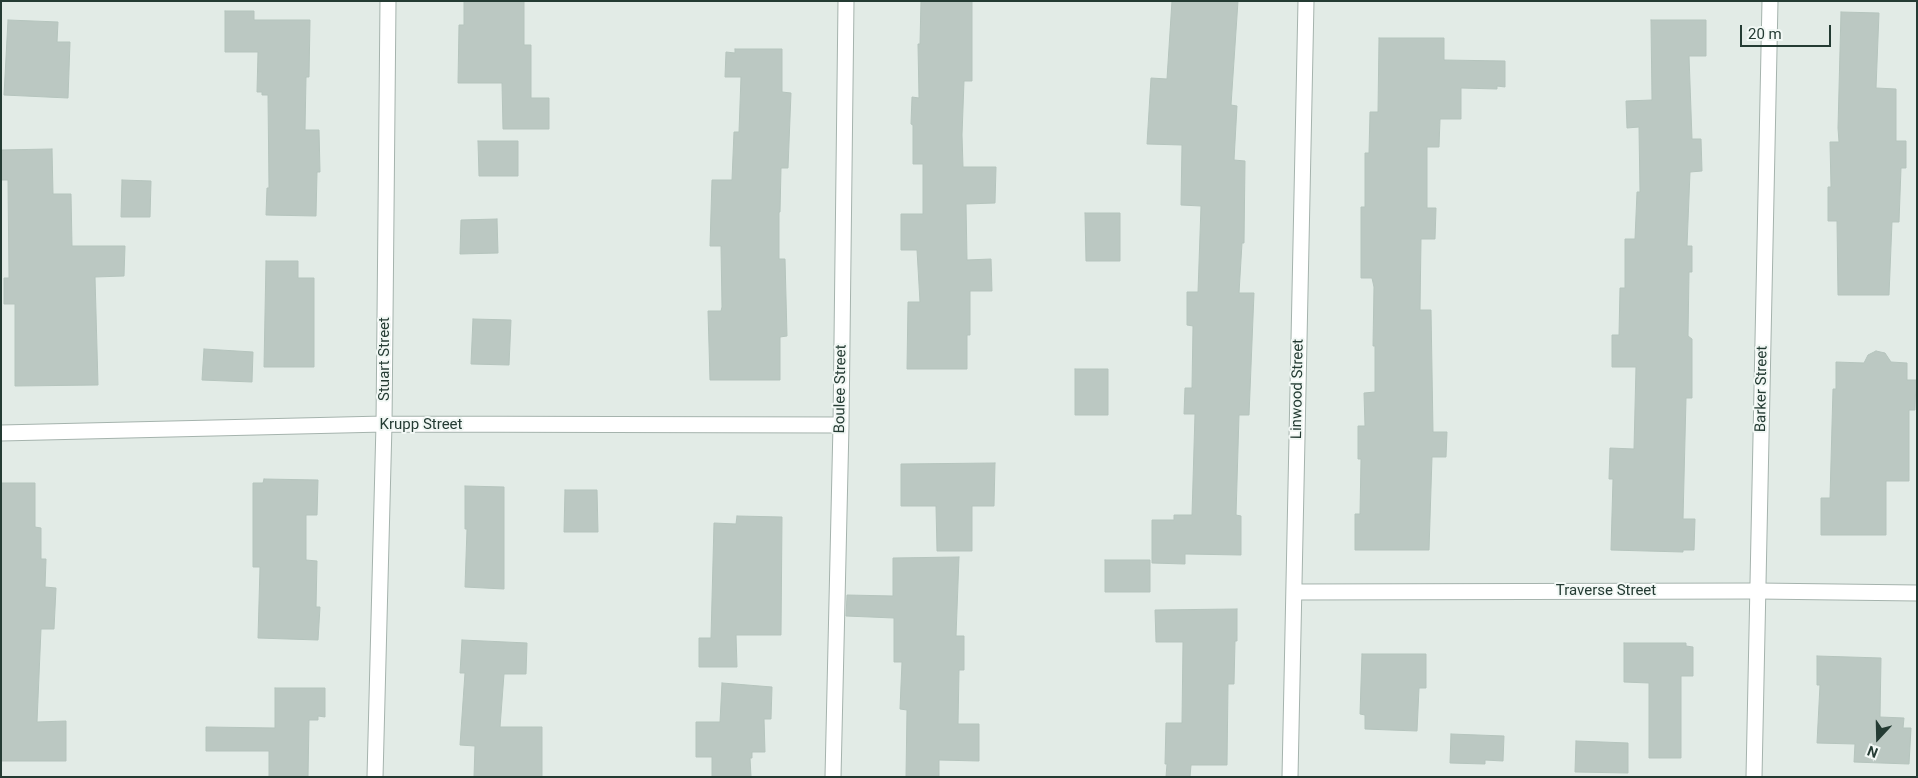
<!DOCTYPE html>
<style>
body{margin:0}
#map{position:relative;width:1918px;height:778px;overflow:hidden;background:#e2ebe6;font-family:Roboto,sans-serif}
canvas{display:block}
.frame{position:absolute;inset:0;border:2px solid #243b33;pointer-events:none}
.north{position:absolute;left:1853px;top:713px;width:50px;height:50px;-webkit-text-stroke:4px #f2f8f5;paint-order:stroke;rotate:201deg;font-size:14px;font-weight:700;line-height:20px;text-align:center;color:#243b33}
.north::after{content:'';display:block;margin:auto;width:18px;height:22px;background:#243b33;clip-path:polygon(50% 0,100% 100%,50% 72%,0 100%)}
.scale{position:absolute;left:1740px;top:25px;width:91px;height:22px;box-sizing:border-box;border:2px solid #243b33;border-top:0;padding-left:6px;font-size:15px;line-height:18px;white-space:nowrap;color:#243b33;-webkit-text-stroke:4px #f2f8f5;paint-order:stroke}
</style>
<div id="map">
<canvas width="1918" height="778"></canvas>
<div class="frame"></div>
<div class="north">N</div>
<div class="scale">20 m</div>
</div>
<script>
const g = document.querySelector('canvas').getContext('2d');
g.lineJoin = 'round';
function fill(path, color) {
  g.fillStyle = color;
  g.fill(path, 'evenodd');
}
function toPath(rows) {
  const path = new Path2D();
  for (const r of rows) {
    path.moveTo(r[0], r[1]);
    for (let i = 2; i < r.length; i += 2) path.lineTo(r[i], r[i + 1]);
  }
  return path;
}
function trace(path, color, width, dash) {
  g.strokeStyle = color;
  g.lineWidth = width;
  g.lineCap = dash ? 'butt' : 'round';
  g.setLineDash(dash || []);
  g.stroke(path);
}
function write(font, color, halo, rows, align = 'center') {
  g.font = font + ' Roboto,sans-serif';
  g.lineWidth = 4;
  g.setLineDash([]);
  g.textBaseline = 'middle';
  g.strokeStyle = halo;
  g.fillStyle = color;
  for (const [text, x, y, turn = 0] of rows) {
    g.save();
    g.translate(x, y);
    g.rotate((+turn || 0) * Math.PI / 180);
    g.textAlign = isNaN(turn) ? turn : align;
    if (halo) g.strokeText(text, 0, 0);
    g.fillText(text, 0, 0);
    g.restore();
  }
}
const building = toPath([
 [464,1,524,1,524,45,531,45,531,98,549,98,549,129,503,129,502,83,458,83,459,25,464,25,464,1],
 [921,1,972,1,972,81,964,81,962,135,963,167,996,167,995,203,966,204,967,260,991,259,992,291,970,291,970,335,967,335,967,369,907,369,908,302,920,302,917,250,901,250,901,214,923,214,923,164,913,164,913,125,911,124,912,97,919,98,918,44,920,44,921,1],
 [1172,1,1238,1,1231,105,1237,106,1234,160,1245,161,1244,243,1242,243,1239,293,1254,293,1249,415,1239,415,1236,515,1241,516,1241,555,1185,554,1185,564,1152,563,1152,520,1174,520,1174,515,1192,515,1195,414,1184,414,1185,388,1192,388,1193,326,1187,325,1187,292,1198,292,1201,206,1181,205,1182,145,1147,144,1151,78,1167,79,1172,1],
 [225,11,254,11,254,20,310,20,309,77,306,77,305,130,319,130,320,172,317,172,316,216,266,215,267,188,269,188,268,95,262,95,262,92,257,92,258,52,225,52,225,11],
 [1841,12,1879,13,1876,88,1896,89,1896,141,1906,141,1906,168,1901,168,1899,222,1892,222,1889,295,1838,295,1837,221,1828,221,1828,187,1831,187,1830,142,1839,142,1838,128,1841,12],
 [8,20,58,22,57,42,70,42,68,98,4,95,8,20],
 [1651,20,1706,20,1706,56,1689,56,1692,139,1701,139,1702,171,1690,172,1687,246,1692,246,1692,272,1689,272,1688,336,1692,339,1692,398,1686,398,1683,519,1695,519,1694,550,1683,550,1683,552,1611,550,1613,479,1609,479,1610,448,1634,449,1636,367,1612,367,1612,335,1619,335,1620,288,1625,288,1625,239,1635,239,1637,192,1640,192,1639,127,1627,128,1626,101,1652,100,1651,20],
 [1379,38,1444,38,1444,60,1505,61,1505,87,1497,86,1497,89,1461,88,1461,119,1440,119,1439,147,1427,147,1427,208,1436,208,1435,239,1421,239,1420,310,1431,310,1433,432,1447,432,1446,457,1432,457,1429,550,1355,550,1355,514,1360,514,1361,459,1358,459,1358,426,1365,426,1364,393,1375,392,1375,346,1373,346,1374,287,1372,278,1361,278,1361,207,1365,207,1365,153,1369,153,1370,112,1378,112,1379,38],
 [735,49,782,49,782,92,791,93,788,168,781,168,780,212,779,212,779,259,785,259,787,336,780,337,780,380,710,380,708,311,721,311,722,307,721,246,710,246,712,180,732,180,734,132,739,132,741,77,725,77,726,52,735,53,735,49],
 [478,141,518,141,518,176,479,176,478,141],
 [52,149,53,194,71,194,72,246,125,246,124,276,95,277,98,385,15,386,15,304,4,304,4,278,9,278,8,180,1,180,1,150,52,149],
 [122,180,151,181,150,217,121,217,122,180],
 [1085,213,1120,213,1120,261,1086,261,1085,213],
 [497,219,498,253,460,254,461,220,497,219],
 [266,261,298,261,298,278,314,278,314,367,264,367,266,261],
 [473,319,511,320,509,365,471,364,473,319],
 [204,349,253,352,252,382,202,380,204,349],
 [1876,351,1885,353,1891,362,1907,363,1907,380,1916,380,1915,410,1909,410,1909,481,1886,481,1886,535,1821,535,1821,498,1830,498,1833,389,1836,389,1836,362,1864,363,1868,355,1876,351],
 [1075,369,1108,369,1108,415,1075,415,1075,369],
 [995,463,994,506,972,506,972,551,937,551,936,506,901,506,901,464,995,463],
 [264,479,318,480,317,515,306,515,306,560,317,561,316,607,320,607,318,640,258,638,260,567,253,567,253,483,263,483,264,479],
 [1,483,35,483,35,527,41,528,41,559,46,559,45,587,56,588,54,629,41,629,37,722,66,721,66,761,1,761,1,483],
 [465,486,504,487,504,589,465,587,467,529,465,529,465,486],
 [565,490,597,490,598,532,564,532,565,490],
 [737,516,782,517,781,635,736,635,737,667,699,667,699,638,711,638,714,523,736,524,737,516],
 [959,557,956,636,964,636,964,670,959,670,958,724,979,724,979,761,939,760,939,777,906,777,907,710,900,709,902,662,894,662,894,618,846,616,847,595,893,596,893,558,959,557],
 [1105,560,1150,560,1150,592,1105,592,1105,560],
 [1237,609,1237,641,1235,641,1234,684,1228,684,1227,765,1191,765,1190,777,1166,777,1167,764,1165,764,1166,723,1182,723,1183,642,1156,642,1155,610,1237,609],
 [462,640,527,643,526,674,504,674,500,727,542,727,542,777,474,777,475,746,460,745,465,673,460,673,462,640],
 [1624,643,1686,643,1686,646,1693,647,1693,676,1681,676,1681,758,1649,758,1649,683,1624,682,1624,643],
 [1362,654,1426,654,1426,688,1419,688,1417,731,1365,729,1365,715,1360,714,1362,654],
 [1817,656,1881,658,1880,717,1904,718,1903,728,1911,728,1909,764,1854,762,1855,744,1817,743,1820,685,1817,685,1817,656],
 [722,683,772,687,771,719,764,719,765,752,752,752,752,758,750,758,751,777,712,777,712,757,696,757,696,722,720,722,722,683],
 [275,688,325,688,325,717,318,716,318,720,309,720,308,777,269,777,269,751,206,751,206,727,275,728,275,688],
 [1451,734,1504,736,1503,761,1485,760,1485,764,1450,763,1451,734],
 [1576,741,1628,743,1628,773,1575,772,1576,741]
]);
const minor = toPath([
 [1,433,384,424,841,425],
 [1294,592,1758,591,1917,593],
 [375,777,384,424,388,1],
 [833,777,841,425,846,1],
 [1290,777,1306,1]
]);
const tertiary = toPath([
 [1754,777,1770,1]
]);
const streetNames = [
 ["Stuart Street",385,359,-90],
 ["Boulee Street",841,389,-89],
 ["Linwood Street",1298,389,-89],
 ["Barker Street",1762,389,-89],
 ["Krupp Street",421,425],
 ["Traverse Street",1606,591]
];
fill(building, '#bbc8c2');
trace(building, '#b5c4bd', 1);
trace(minor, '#a5b3ad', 17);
trace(tertiary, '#a5b3ad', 17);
trace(minor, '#fff', 15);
trace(tertiary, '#fff', 15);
write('15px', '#243b33', '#f2f8f5', streetNames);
</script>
